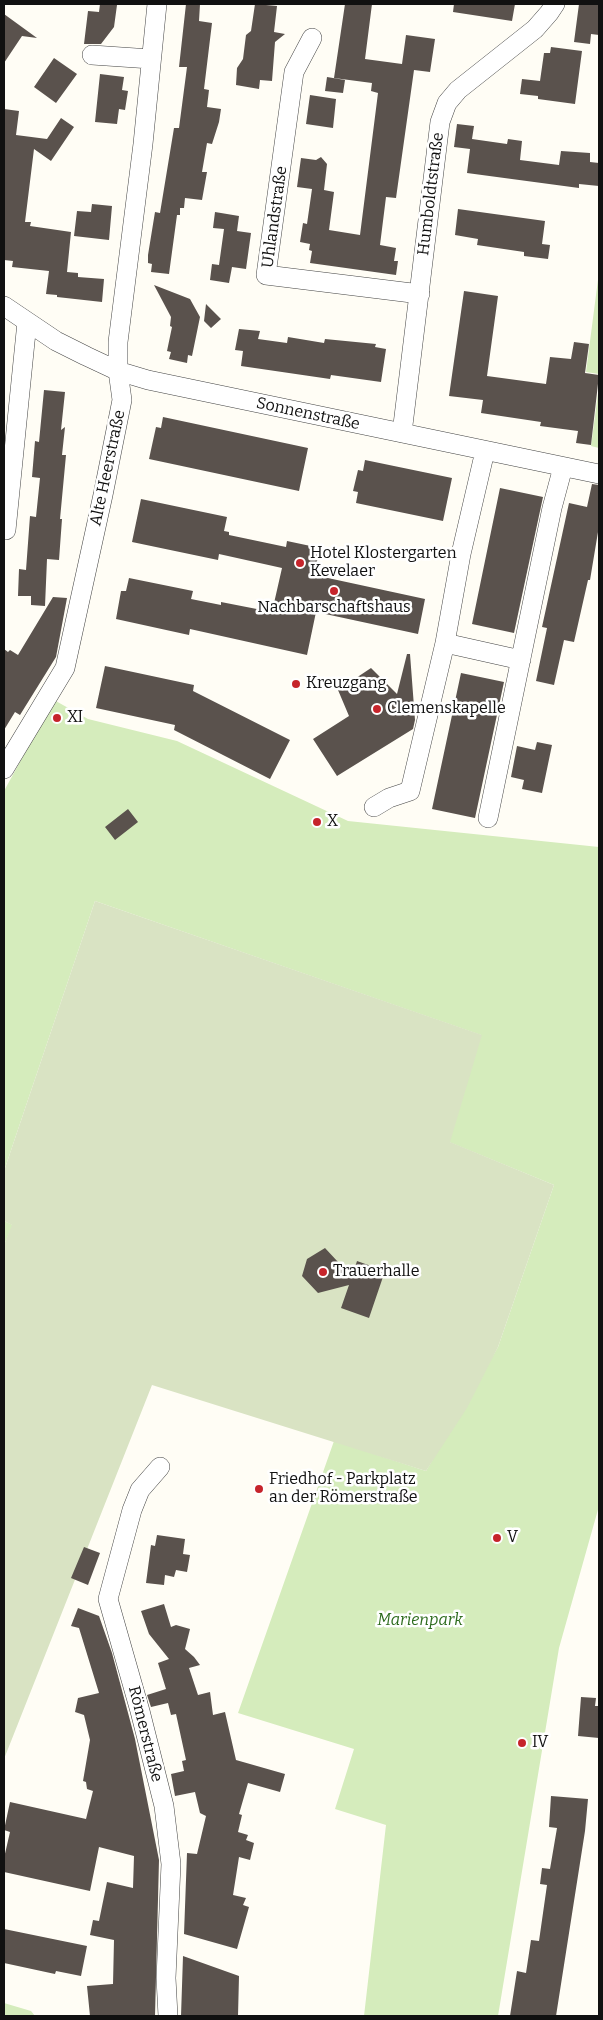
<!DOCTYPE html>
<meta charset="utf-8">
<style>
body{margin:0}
#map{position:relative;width:603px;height:2020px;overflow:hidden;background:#fffdf5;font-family:Bitter,serif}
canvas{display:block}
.frame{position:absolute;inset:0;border:5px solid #111;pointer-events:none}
</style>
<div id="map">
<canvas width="603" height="2020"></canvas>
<div class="frame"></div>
</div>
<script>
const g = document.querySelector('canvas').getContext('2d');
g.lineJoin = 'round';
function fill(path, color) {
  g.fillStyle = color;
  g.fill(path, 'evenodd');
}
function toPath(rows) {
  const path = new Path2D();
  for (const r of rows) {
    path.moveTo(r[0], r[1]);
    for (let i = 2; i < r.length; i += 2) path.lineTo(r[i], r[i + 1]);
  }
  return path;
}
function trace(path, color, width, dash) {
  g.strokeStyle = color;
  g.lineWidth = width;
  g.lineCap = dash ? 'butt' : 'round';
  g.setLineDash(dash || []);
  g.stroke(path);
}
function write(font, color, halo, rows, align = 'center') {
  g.font = font + ' Bitter,serif';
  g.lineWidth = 5;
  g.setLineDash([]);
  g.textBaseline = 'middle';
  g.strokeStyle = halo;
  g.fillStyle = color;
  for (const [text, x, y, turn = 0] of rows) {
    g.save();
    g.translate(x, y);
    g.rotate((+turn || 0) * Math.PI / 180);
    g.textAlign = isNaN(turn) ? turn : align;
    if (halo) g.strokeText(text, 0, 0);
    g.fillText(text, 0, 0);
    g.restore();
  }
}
const green = toPath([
 [599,272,599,374,586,372],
 [599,386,599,448,591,446],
 [54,700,88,719,177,741,348,821,599,847,599,1506,559,1648,498,2016,364,2016,386,1825,335,1809,354,1749,238,1713,334,1441,426,1471,498,1347,554,1185,449,1142,481,1035,95,901,4,1171,4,791],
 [4,1221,13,1225,4,1245],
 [4,2003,31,2011,35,2016,4,2016]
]);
const cemetery = toPath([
 [95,901,482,1035,450,1142,554,1185,498,1347,467,1408,426,1471,152,1385,4,1759,4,1245,12,1225,4,1221,4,1171]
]);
const building = toPath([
 [100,4,117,5,114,27,101,44,84,44,88,11,99,12],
 [186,4,200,4,199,21,212,23,204,89,209,90,207,107,221,109,219,122,212,144,207,143,202,172,207,172,202,200,185,198,184,208,180,208,180,215,177,215,169,274,151,272,152,264,148,263,148,255,155,212,160,213,174,128,179,128,187,67,179,67],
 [255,4,277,6,274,32,285,34,275,42,272,81,260,80,259,89,236,85,237,68,243,59,246,35,251,31],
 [345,4,372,4,365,59,402,64,406,35,435,39,430,72,414,70,396,198,386,197,380,245,396,248,394,261,398,261,396,275,310,263,312,251,309,250,310,244,300,242,303,223,307,224,312,189,297,187,301,158,316,160,321,157,327,164,324,190,334,192,329,230,360,235,378,93,371,91,372,83,334,78],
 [454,4,515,4,512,21,453,12],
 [579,4,599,4,599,35,591,34,590,44,574,42],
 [4,14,37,38,22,36,4,63],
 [551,47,582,51,575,104,538,99,538,96,520,94,522,79,540,81,544,53,550,53],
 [54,58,77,74,56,103,34,87],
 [100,74,124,77,122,90,128,91,125,110,119,109,117,124,95,122],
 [327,77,345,80,343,93,325,91],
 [310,95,336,99,333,128,306,124],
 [4,109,19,111,16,135,47,139,61,118,74,127,51,161,34,149,25,222,31,222,30,226,71,232,67,272,78,273,78,277,104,279,102,302,57,297,57,295,46,294,49,271,12,267,13,261,4,260],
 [457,124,474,126,472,139,507,144,508,139,522,141,520,160,559,165,561,151,590,153,590,162,599,163,599,186,579,184,579,188,467,173,470,149,454,147],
 [92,204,112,206,109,240,74,236,77,211,91,212],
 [458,209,545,221,542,244,550,245,548,259,524,256,524,252,477,245,478,239,455,235],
 [215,212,239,216,237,231,251,233,246,269,232,267,229,283,210,280,212,264,219,265,224,229,213,228],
 [154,285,190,299,200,317,192,356,188,355,187,363,169,359,171,352,167,351,172,327,170,326,171,317],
 [464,291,498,296,487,376,546,384,550,357,571,359,574,342,589,344,585,373,599,375,591,445,576,443,578,431,540,426,541,422,481,413,483,400,449,396],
 [206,304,221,319,211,328,204,321],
 [239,329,260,331,258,339,287,343,288,337,324,343,325,339,376,344,375,347,386,349,381,382,331,375,330,379,241,366,243,351,235,350],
 [44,390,65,392,61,430,65,427,62,455,66,455,60,519,62,519,59,560,47,559,45,606,31,605,31,596,18,596,19,569,26,570,30,516,36,517,40,478,32,477,35,441,39,442],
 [163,417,308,448,299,491,149,459,156,427,161,428],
 [365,460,452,478,443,521,356,503,358,492,353,491,358,470,363,471],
 [592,484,599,485,599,526,590,580,588,580,574,642,564,640,554,685,536,681,547,628,542,627,569,503,587,507],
 [500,488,543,497,514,633,472,624],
 [141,499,227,517,224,531,229,532,229,535,286,547,287,541,320,548,314,575,425,599,418,634,316,612,307,655,190,629,189,635,116,619,121,591,126,591,129,578,193,591,191,599,221,605,221,602,272,612,282,568,219,554,218,560,132,542],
 [53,597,67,598,56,657,20,715,15,712,4,730,4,649,8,652,10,650,18,655],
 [407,654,410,654,415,720,413,729,337,776,313,739,349,716,338,690,371,668,397,694],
 [105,666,194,685,193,691,290,740,270,779,174,730,175,725,96,708],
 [461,673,504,682,475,818,432,809],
 [537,742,552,745,542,793,522,789,524,780,511,777,517,746,535,750],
 [128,809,138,822,115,840,105,827],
 [325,1248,352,1277,357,1261,385,1271,369,1318,341,1308,349,1285,318,1293,302,1276,307,1259],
 [157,1535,185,1539,183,1554,190,1555,187,1572,176,1570,174,1577,165,1575,164,1585,146,1583,151,1545,155,1546],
 [84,1547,100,1553,88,1585,71,1578],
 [164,1604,171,1627,176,1625,190,1629,185,1649,194,1657,200,1665,189,1668,198,1695,210,1692,213,1715,225,1712,236,1760,285,1774,280,1792,248,1783,239,1814,242,1815,238,1832,248,1835,246,1840,254,1843,250,1860,239,1857,233,1895,246,1898,243,1905,249,1907,237,1949,184,1934,187,1853,197,1854,206,1816,200,1813,195,1792,175,1796,171,1774,184,1771,182,1761,186,1760,176,1714,171,1715,168,1703,151,1707,147,1695,166,1689,158,1663,169,1659,149,1634,141,1611],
 [78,1608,99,1616,112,1653,135,1739,159,1860,155,2016,90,2016,87,1986,113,1984,114,1940,90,1935,93,1920,99,1921,107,1882,133,1888,134,1856,99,1847,90,1891,4,1872,4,1858,10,1832,4,1830,10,1802,86,1819,93,1791,87,1789,86,1782,83,1781,90,1740,84,1715,75,1712,78,1698,99,1693,79,1628,71,1626],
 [581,1697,596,1698,595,1706,599,1706,599,1738,578,1736],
 [551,1796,588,1799,585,1831,556,2016,510,2016,517,1971,526,1973,531,1940,539,1941,547,1885,540,1884,542,1868,550,1869,557,1828,549,1827],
 [4,1929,87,1946,81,1976,56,1971,55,1974,4,1963],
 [183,1956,239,1976,238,2016,181,2016]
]);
const street = toPath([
 [312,38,294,72,266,275,420,294],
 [92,55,151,59],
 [4,306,56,341,86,356,118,371,148,380,599,474],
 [402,433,440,122,447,103,458,90,535,29,549,13,555,4],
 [6,530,27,322],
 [445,643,521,660],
 [4,769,65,668,103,495,122,400,118,371,118,342,143,144,157,4],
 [374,807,389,798,410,791,445,643,461,554,485,451],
 [488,818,552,508,563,467],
 [160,1467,140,1490,132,1510,108,1599,140,1711,164,1806,171,1864,166,1978,168,2016]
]);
const markers = [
 [300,563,5,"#c6242b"],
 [334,591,5,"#c6242b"],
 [296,684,5,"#c6242b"],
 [377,709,5,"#c6242b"],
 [57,718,5,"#c6242b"],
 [317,822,5,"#c6242b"],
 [323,1272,5,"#c6242b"],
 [259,1489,5,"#c6242b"],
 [497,1538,5,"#c6242b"],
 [522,1743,5,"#c6242b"]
];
const streetNames = [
 ["Humboldtstraße",431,194,-83],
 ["Uhlandstraße",275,217,-82],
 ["Sonnenstraße",308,414,12],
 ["Alte Heerstraße",108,468,-78],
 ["Römerstraße",145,1734,76]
];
const poiNames = [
 ["Hotel Klostergarten",310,554],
 ["Kevelaer",310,572],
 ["Nachbarschaftshaus",334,608,"center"],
 ["Kreuzgang",306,684],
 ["Clemenskapelle",387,709],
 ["XI",67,718],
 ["X",327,822],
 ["Trauerhalle",333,1272],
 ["Friedhof - Parkplatz",269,1480],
 ["an der Römerstraße",269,1498],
 ["V",507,1538],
 ["IV",532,1743]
];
const parkNames = [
 ["Marienpark",420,1621]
];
fill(green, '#d5ecbc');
fill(cemetery, '#d9e3c3');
fill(building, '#5a524d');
trace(street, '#444', 20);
trace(street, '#fff', 19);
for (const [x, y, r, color] of markers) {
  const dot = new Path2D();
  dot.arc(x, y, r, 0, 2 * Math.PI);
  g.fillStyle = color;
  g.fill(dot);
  trace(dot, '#fff', 2);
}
write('16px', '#111', '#fff', streetNames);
write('16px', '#111', '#fff', poiNames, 'left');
write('italic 16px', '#2e6c1e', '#fff', parkNames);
</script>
